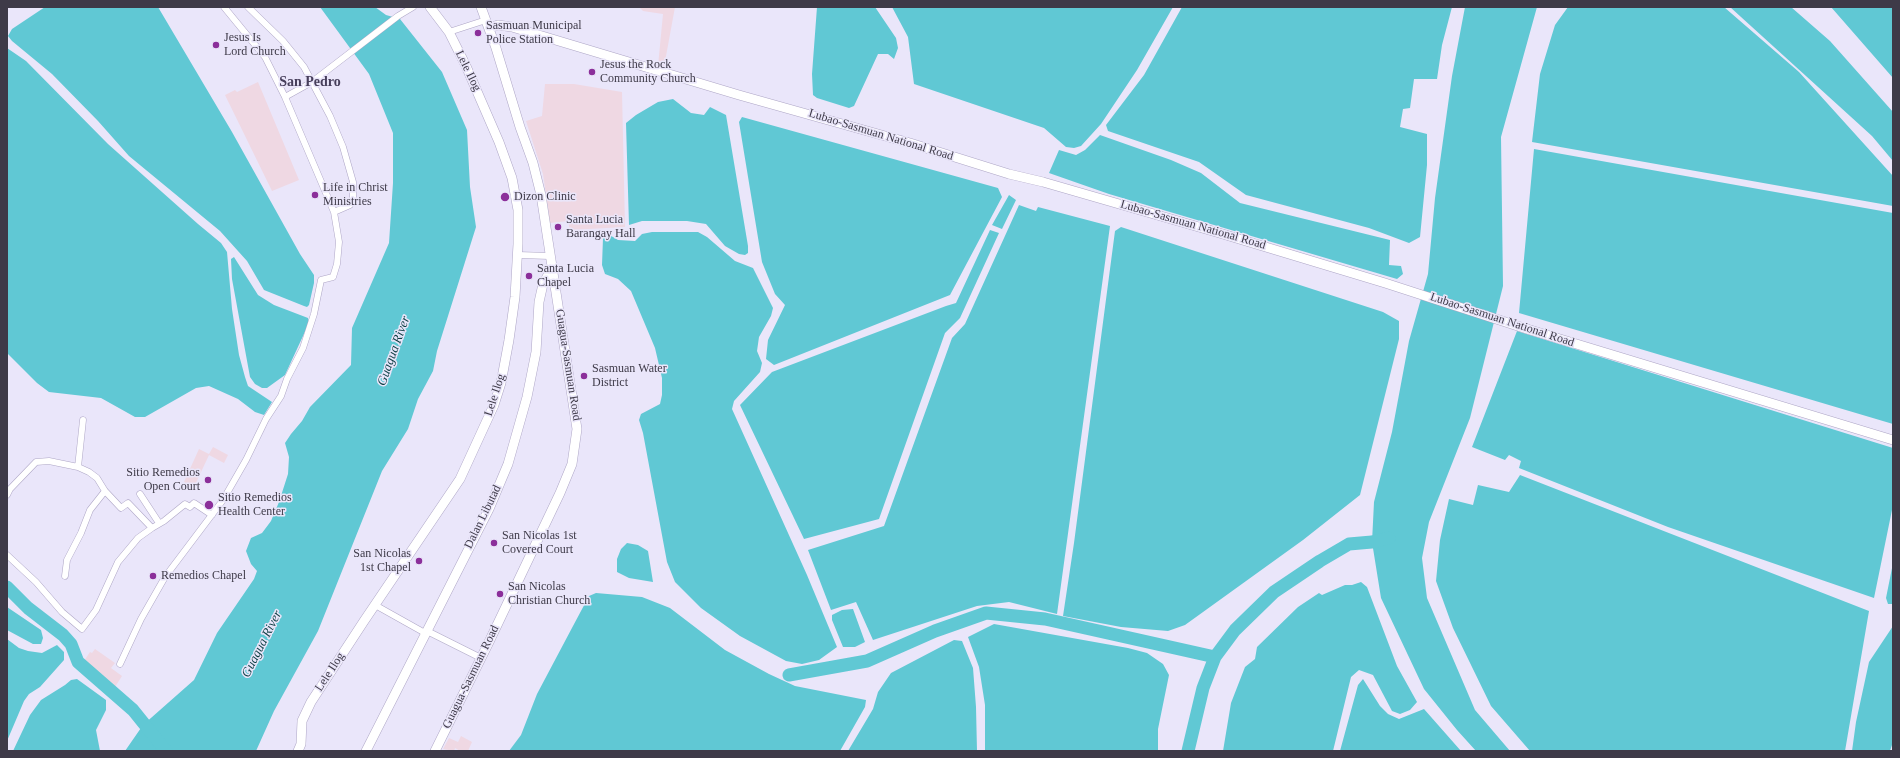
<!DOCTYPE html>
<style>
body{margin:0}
#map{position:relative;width:1900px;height:758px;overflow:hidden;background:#eae6fa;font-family:Georgia,serif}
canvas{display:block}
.frame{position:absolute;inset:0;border:8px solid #3e3a48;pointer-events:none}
</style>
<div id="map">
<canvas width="1900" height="758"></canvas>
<div class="frame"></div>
</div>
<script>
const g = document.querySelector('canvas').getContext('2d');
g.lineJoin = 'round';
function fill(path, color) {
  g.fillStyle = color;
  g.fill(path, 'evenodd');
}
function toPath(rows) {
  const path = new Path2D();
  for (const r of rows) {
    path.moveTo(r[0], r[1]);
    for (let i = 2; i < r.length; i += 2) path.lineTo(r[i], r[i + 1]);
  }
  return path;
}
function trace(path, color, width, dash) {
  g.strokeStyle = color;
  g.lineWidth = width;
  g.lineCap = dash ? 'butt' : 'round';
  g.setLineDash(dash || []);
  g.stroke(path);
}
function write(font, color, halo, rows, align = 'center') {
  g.font = font + ' Georgia,serif';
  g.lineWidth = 3;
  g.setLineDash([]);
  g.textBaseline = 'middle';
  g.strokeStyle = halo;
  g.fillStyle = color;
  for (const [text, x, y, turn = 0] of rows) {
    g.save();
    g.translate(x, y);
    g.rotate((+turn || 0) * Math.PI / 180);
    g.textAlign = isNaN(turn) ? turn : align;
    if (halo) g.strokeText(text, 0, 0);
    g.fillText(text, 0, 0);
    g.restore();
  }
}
const industrial = toPath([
 [639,7,675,7,664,67,658,66,663,14,643,11],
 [258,82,299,180,272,191,225,95,235,90,237,92],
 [545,84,574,84,622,92,625,227,570,230,568,221,550,223,543,174,526,121,542,116],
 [213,447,228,455,224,463,209,455,194,487,184,482,199,449,209,454],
 [95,649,115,663,111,668,122,676,115,687,84,661,90,652,92,653],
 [461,736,472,742,468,751,460,751,455,748,454,751,443,749,449,738,458,742]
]);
const water = toPath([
 [45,7,158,7,232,132,300,254,314,275,314,283,309,305,307,307,304,306,264,290,247,261,220,231,129,156,98,121,52,74,12,41,8,36,12,29],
 [320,7,375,7,386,15,400,19,442,72,467,130,470,187,476,227,437,351,433,371,418,399,408,429,382,471,318,631,274,711,256,751,125,751,143,725,194,680,217,633,254,579,257,571,251,564,246,551,251,538,262,533,271,521,279,502,288,474,289,457,285,443,291,434,302,421,310,407,351,365,352,328,389,243,393,183,393,133,369,74],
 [817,7,875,7,896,38,898,48,894,59,888,54,878,54,854,106,849,108,817,98,813,95,812,74],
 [892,7,1173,7,1137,70,1101,124,1081,146,1074,148,1066,147,1044,128,914,84,908,37],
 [1182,7,1452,7,1442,45,1437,79,1414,79,1410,108,1403,109,1400,127,1427,134,1427,165,1420,237,1409,243,1369,228,1246,195,1199,162,1108,131,1106,125,1144,75],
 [1465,7,1537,7,1501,137,1503,286,1470,418,1429,522,1422,558,1427,598,1475,710,1510,751,1476,751,1457,730,1424,689,1381,598,1372,542,1374,502,1392,432,1409,341,1428,274,1435,198,1452,76],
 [1568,7,1724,7,1799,72,1893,176,1893,206,1532,142,1540,74,1555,25],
 [1730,7,1791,7,1830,41,1893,112,1893,161,1872,136],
 [1831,7,1893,7,1893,78],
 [7,48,26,61,108,144,198,224,221,243,227,252,232,309,239,355,245,377,248,386,272,402,264,415,255,412,238,399,209,386,196,388,145,417,135,417,101,398,49,392,37,383,7,353],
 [673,99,691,113,704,115,710,107,726,115,748,246,748,253,745,255,739,254,725,246,706,224,687,221,642,221,629,225,626,123,636,115,658,102],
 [742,117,998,188,1002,197,950,295,774,365,766,359,768,340,785,305,775,294,762,262,739,122],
 [1100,135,1171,160,1201,173,1240,203,1390,240,1389,265,1401,266,1403,274,1397,279,1109,194,1049,173,1059,150,1076,155,1085,150],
 [1534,149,1893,213,1893,424,1519,313],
 [1009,195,1016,200,1002,229,992,225],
 [1019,205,1036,211,1038,207,1110,226,1057,614,1009,602,977,606,873,640,856,602,831,610,808,550,884,526,952,338,965,324],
 [1121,227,1383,312,1399,321,1399,339,1360,495,1303,540,1185,625,1168,631,1121,627,1063,616,1074,543,1115,231],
 [990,230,999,233,960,318,945,333,879,519,804,539,740,405,772,372,946,306,956,303],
 [652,232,698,232,707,237,735,261,753,268,773,308,771,316,759,337,757,351,762,363,760,372,734,401,732,409,807,575,837,647,819,660,802,664,786,661,740,636,701,608,675,582,667,562,643,433,639,420,641,414,660,404,662,395,662,378,655,348,631,291,618,279,605,274,602,265,603,238,608,234,618,240,635,241,642,234],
 [234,257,258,295,274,305,308,318,309,323,285,375,267,388,262,388,255,384,250,377,232,279,231,259],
 [1517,331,1893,448,1893,505,1874,598,1668,527,1519,468,1521,461,1509,455,1505,460,1472,447],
 [1520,475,1869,611,1845,751,1530,751,1491,706,1453,628,1436,581,1440,540,1449,499,1473,505,1478,485,1509,492],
 [627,543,638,545,648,551,653,582,629,578,617,572,617,559,621,549],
 [1893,563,1893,604,1888,604,1886,598],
 [1361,582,1367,587,1397,666,1417,702,1410,710,1400,714,1392,711,1373,675,1359,670,1351,677,1333,751,1223,751,1231,703,1245,667,1255,659,1257,647,1298,607,1319,593,1322,595,1345,585,1352,585],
 [596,593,642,597,670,608,725,650,769,674,795,686,866,700,865,707,840,751,509,751,521,735,537,694,573,626,589,596],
 [7,607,41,630,43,638,41,644,33,644,7,630],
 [853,609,865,642,855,647,843,647,832,620,832,615,842,610],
 [994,624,1128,648,1147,653,1163,664,1169,675,1158,729,1158,751,985,751,985,705,979,667,968,637],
 [1893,626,1893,751,1892,745,1890,751,1852,751,1856,722,1869,662],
 [7,639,19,648,28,651,42,653,57,645,64,652,64,660,40,687,29,694,24,701,7,741],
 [954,640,962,641,973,668,976,707,977,751,848,751,873,709,878,692,891,673],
 [77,679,106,700,106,710,96,730,100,751,13,751,30,715,41,700,65,685,71,680],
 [1363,679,1380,706,1388,714,1399,719,1424,709,1461,751,1340,751,1358,685]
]);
const river = toPath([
 [7,587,28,608,63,635,71,644,78,662,133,710,166,751],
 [789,675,867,661,935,631,986,613,1045,619,1215,657],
 [1188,751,1203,688,1215,657,1235,630,1274,592,1320,561,1349,544,1372,542,1389,538]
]);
const street = toPath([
 [248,7,283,41,304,67,330,116,343,147,353,182,353,197,350,205,334,212],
 [449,32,486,20],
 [285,97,312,82,398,16,413,7],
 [518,255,550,256],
 [78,467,83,420],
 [140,494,159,523],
 [7,495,10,489,36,462,49,461,78,467,89,472,97,478,105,491,121,508,128,503,152,528,164,521,185,504,190,507,194,503,212,515],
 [7,555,36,582,62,612,82,629,96,610,118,562,138,538,152,528],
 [65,576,67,560,81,533,90,510,105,491],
 [375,605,425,633],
 [427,631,481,658],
 [120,664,141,619,165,577,223,500,246,460,266,419,281,396,287,379,303,348,314,314,321,280,333,277,337,264,339,242,334,212,285,97,265,57,224,7]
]);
const secondary = toPath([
 [489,28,498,25,512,27,739,95,910,143,1009,174,1043,182,1216,232,1385,283,1527,329,1893,440],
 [298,751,301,744,302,721,311,702,364,621,460,479,494,405,501,383,509,340,515,297,518,244,518,210,512,178,499,142,466,66,449,32,430,7],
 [366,751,489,509,508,464,527,397,536,352,539,302,543,284,552,268],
 [435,751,489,642,560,493,572,464,577,429,541,195,533,163,520,127,496,48,481,7]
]);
const markers = [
 [478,33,4,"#8b2f9a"],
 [216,45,4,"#8b2f9a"],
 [592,72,4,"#8b2f9a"],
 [315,195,4,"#8b2f9a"],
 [505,197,5,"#8b2f9a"],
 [558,227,4,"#8b2f9a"],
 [529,276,4,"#8b2f9a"],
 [584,376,4,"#8b2f9a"],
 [208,480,4,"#8b2f9a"],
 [209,505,5,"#8b2f9a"],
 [494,543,4,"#8b2f9a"],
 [419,561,4,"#8b2f9a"],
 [153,576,4,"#8b2f9a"],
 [500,594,4,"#8b2f9a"]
];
const poiNames = [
 ["Sasmuan Municipal",486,26],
 ["Police Station",486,40],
 ["Jesus Is",224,38],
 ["Lord Church",224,52],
 ["Jesus the Rock",600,65],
 ["Community Church",600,79],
 ["Life in Christ",323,188],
 ["Ministries",323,202],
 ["Dizon Clinic",514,197],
 ["Santa Lucia",566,220],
 ["Barangay Hall",566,234],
 ["Santa Lucia",537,269],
 ["Chapel",537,283],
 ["Sasmuan Water",592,369],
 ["District",592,383],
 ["Sitio Remedios",200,473,"right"],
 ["Open Court",200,487,"right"],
 ["Sitio Remedios",218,498],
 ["Health Center",218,512],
 ["San Nicolas 1st",502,536],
 ["Covered Court",502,550],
 ["San Nicolas",411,554,"right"],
 ["1st Chapel",411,568,"right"],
 ["Remedios Chapel",161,576],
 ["San Nicolas",508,587],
 ["Christian Church",508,601]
];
const streetNames = [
 ["Lele Ilog",468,71,64],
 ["Lubao-Sasmuan National Road",881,135,17],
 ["Lubao-Sasmuan National Road",1193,225,16],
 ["Lubao-Sasmuan National Road",1502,320,18],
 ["Guagua-Sasmuan Road",568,365,81],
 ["Lele Ilog",495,395,-72],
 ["Dalan Libutad",483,517,-64],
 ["Lele Ilog",330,672,-57],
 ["Guagua-Sasmuan Road",471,677,-64]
];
const waterNames = [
 ["Guagua River",394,351,-70],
 ["Guagua River",262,644,-63]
];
const quarterNames = [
 ["San Pedro",310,82]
];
fill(industrial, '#efd8e3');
fill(water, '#60c8d4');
trace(river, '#60c8d4', 13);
trace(street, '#aea6c6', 7);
trace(secondary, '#aea6c6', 10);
trace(street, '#fff', 6);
trace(secondary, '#fff', 9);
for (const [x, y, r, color] of markers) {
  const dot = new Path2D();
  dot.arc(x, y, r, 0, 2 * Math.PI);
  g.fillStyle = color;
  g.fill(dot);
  trace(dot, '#eae6fa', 1.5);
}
write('12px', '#3e3a48', '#eae6fa', poiNames, 'left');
write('12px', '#3e3a48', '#eae6fa', streetNames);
write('italic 13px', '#0d3e43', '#eae6fa', waterNames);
write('bold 14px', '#473f5b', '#eae6fa', quarterNames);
</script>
